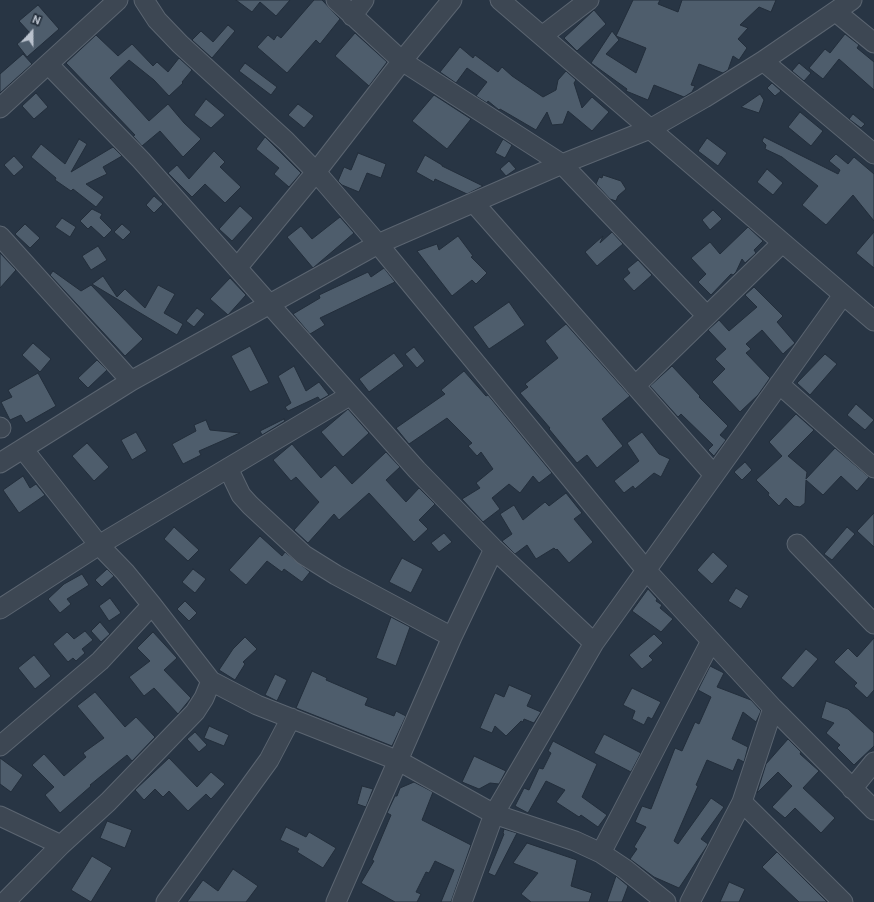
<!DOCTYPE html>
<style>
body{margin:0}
#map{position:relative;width:874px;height:902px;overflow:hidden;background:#283544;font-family:Roboto,sans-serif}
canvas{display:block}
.north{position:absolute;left:12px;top:12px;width:40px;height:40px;-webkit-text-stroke:3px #212c39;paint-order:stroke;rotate:21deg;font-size:11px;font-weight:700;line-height:16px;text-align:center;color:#bac2cd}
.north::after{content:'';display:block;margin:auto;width:14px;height:18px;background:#bac2cd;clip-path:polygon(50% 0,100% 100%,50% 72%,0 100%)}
</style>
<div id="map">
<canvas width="874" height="902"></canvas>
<div class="north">N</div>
</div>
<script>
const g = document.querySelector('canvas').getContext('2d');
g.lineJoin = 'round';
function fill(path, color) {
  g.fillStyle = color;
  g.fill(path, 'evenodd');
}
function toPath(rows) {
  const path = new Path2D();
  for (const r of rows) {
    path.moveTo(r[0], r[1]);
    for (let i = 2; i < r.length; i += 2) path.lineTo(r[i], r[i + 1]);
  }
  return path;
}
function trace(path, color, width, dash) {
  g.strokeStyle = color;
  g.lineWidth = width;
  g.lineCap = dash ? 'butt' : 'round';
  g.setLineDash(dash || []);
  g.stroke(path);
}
const building = toPath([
 [236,0,290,0,276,16,260,2,252,12,236,0],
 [314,0,322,0,340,19,320,44,316,40,287,73,257,47,268,35,274,40,277,35,281,38,314,0],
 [633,0,660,0,658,4,678,12,682,0,776,0,771,12,759,7,740,25,748,28,738,39,747,48,739,60,733,56,728,70,723,73,699,64,691,85,695,86,692,92,684,97,654,85,648,100,626,91,627,89,591,63,612,31,619,40,606,54,636,73,646,48,616,36,633,0],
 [38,5,59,29,27,57,17,44,30,33,19,21,38,5],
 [594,10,606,24,577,51,564,38,594,10],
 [228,25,235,31,212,58,192,40,201,31,213,42,228,25],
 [355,33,387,62,369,86,335,56,355,33],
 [845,34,859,45,857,48,874,62,874,90,839,59,823,79,809,68,825,49,830,53,845,34],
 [96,35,118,56,132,44,153,66,157,62,168,72,179,58,192,70,182,82,183,83,169,96,154,80,129,60,110,78,149,121,168,104,184,123,201,139,183,157,160,131,142,146,133,136,135,135,66,63,96,35],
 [460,47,473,58,475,55,498,72,502,67,512,76,543,97,556,90,558,80,566,71,576,80,574,83,582,108,592,97,609,112,592,131,568,111,563,124,552,125,547,112,536,130,500,109,499,110,488,101,487,103,476,96,487,82,467,68,456,83,440,72,460,47],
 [23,54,32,64,0,93,0,74,23,54],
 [245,63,277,87,271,95,239,71,245,63],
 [799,63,811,73,804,81,792,71,799,63],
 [772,83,781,91,775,96,767,88,772,83],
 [36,93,48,107,34,119,22,106,36,93],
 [760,94,764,100,759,113,741,107,760,94],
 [434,95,471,119,447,149,412,121,434,95],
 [206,99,225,115,211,128,194,115,206,99],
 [298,104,314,116,304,128,288,115,298,104],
 [800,112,823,131,811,146,788,127,800,112],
 [853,114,865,124,861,128,849,119,853,114],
 [265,137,301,173,289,187,274,174,279,168,256,149,265,137],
 [764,137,838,174,840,170,829,161,836,154,848,164,854,157,874,174,874,221,853,195,826,225,802,205,818,186,782,157,765,149,766,145,762,141,764,137],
 [707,138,727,153,718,166,698,151,707,138],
 [79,139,87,144,71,172,113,147,122,156,103,167,107,174,86,184,104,197,96,207,73,189,71,191,55,180,56,178,31,157,41,144,65,164,79,139],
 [503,139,512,145,505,158,495,153,503,139],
 [214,151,225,162,220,167,241,187,225,203,205,184,192,197,168,173,177,165,189,179,214,151],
 [358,153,386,164,381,178,367,173,359,192,342,185,338,181,344,167,351,170,358,153],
 [425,155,442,165,442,166,483,186,467,194,435,179,434,182,416,172,425,155],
 [14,156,24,167,14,176,4,165,14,156],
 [509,161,516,169,506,176,500,169,509,161],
 [767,169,783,183,773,195,757,182,767,169],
 [603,175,621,181,626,189,618,196,616,201,610,199,596,184,599,177,602,178,603,175],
 [154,196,163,204,154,213,146,205,154,196],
 [240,206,253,218,232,241,219,229,240,206],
 [92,209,102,214,100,218,112,230,104,238,91,226,88,229,80,221,92,209],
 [713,210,722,219,710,230,702,220,713,210],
 [340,217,354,233,313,268,287,237,301,226,312,239,340,217],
 [62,218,76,227,70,237,55,227,62,218],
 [25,224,40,238,30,248,15,234,25,224],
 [122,224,131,232,123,240,114,232,122,224],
 [748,227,763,241,754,250,756,253,745,263,742,259,736,272,733,275,731,274,711,295,698,282,706,274,691,258,710,242,720,254,748,227],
 [612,232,623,244,597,266,585,252,603,236,600,243,612,232],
 [874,232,874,268,856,253,874,232],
 [458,236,473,256,471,257,487,273,476,284,472,280,452,296,417,251,437,244,439,250,458,236],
 [98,246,107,260,91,270,82,256,98,246],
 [0,253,16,270,0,288,0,253],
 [638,260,652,275,634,291,623,279,630,273,627,269,638,260],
 [384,268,395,282,320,318,325,325,310,334,293,314,320,298,319,295,368,272,371,277,384,268],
 [53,271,81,291,91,285,143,339,125,356,50,275,53,271],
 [103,276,117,297,125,289,145,308,158,285,175,294,164,313,183,324,177,335,92,284,103,276],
 [230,278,246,295,228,315,210,299,230,278],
 [754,287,783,316,777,322,795,343,783,354,762,330,746,344,751,349,746,353,770,378,758,395,740,412,712,382,725,369,715,359,726,349,708,330,719,320,729,331,757,307,745,295,754,287],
 [509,302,525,325,489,349,473,327,509,302],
 [197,308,205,314,194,327,186,321,197,308],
 [566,324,630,396,602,419,623,446,597,468,587,455,577,463,549,429,550,428,520,393,528,387,525,384,558,358,545,341,566,324],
 [33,343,51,359,40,372,22,355,33,343],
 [250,346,269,383,250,392,231,356,250,346],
 [414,347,425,361,417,368,405,354,414,347],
 [394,353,404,366,369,392,359,379,394,353],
 [825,354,837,364,810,395,797,383,825,354],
 [97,360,107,370,88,388,78,378,97,360],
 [294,366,306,391,319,382,329,395,320,400,318,397,288,411,285,407,291,403,278,376,294,366],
 [672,366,700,396,699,397,728,426,720,435,726,440,714,456,708,450,713,445,681,414,678,417,650,386,672,366],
 [464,371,486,396,488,395,552,473,539,483,533,476,520,493,509,484,492,498,500,509,483,522,462,499,480,488,476,483,493,469,481,452,477,456,468,446,472,443,447,418,409,444,396,428,445,394,441,390,464,371],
 [38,373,56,406,26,423,21,415,10,420,1,402,12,397,8,390,38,373],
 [856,404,874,420,865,430,847,415,856,404],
 [348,409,369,433,343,457,321,432,348,409],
 [796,414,814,430,788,456,807,472,806,479,835,448,869,477,857,491,841,476,823,495,806,480,805,503,800,507,794,506,786,498,779,506,768,495,769,493,756,480,782,456,769,442,796,414],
 [284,419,285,421,262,435,260,431,284,419],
 [206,420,210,430,240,433,199,451,201,455,183,464,172,444,196,431,194,425,206,420],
 [136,432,147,451,132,460,121,440,136,432],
 [642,432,659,454,670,459,661,477,654,473,635,489,633,486,624,493,614,481,639,461,627,443,642,432],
 [87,443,109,467,94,481,72,456,87,443],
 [292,444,321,478,335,465,352,484,386,452,400,467,386,480,406,502,419,488,435,504,419,520,428,529,414,542,369,493,339,520,334,514,308,543,294,530,319,502,296,477,291,481,273,460,292,444],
 [745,462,752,470,742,480,734,472,745,462],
 [23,476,30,488,36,484,45,495,19,513,3,490,23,476],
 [566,493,582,513,574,519,593,542,569,563,557,549,556,550,554,548,536,559,527,545,515,554,502,541,512,534,500,514,514,505,523,520,545,502,549,506,566,493],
 [874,513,874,547,857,531,874,513],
 [174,527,199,550,188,561,164,539,174,527],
 [847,527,855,534,832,560,824,554,847,527],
 [444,533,452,542,439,552,431,543,444,533],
 [260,536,282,556,285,552,310,572,302,582,284,569,282,572,267,561,246,585,229,570,260,536],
 [713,552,728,566,712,584,697,570,713,552],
 [402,558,423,569,411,593,389,582,402,558],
 [107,569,114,576,102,587,95,580,107,569],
 [193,569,206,579,195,593,182,582,193,569],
 [82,574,89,585,67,599,71,604,60,613,48,599,64,584,82,574],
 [736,588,749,596,741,609,728,601,736,588],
 [648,589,657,599,656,601,662,605,660,608,673,619,661,632,632,611,648,589],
 [110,598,121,613,109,621,99,606,110,598],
 [185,601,197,613,189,621,177,609,185,601],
 [391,617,410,627,396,666,376,658,391,617],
 [100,622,110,634,101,642,91,631,100,622],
 [85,631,93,640,82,649,85,653,76,661,73,658,68,662,53,644,67,632,74,639,85,631],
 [153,632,177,658,164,670,191,698,178,714,154,688,144,696,129,677,150,661,137,648,153,632],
 [654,634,663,643,649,656,653,660,642,669,629,655,654,634],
 [245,637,257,649,243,662,245,664,235,680,219,670,233,649,245,637],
 [874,638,874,690,867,698,854,686,857,683,834,662,848,648,857,657,874,638],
 [806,649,818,659,793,688,781,678,806,649],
 [34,655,51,676,35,689,18,668,34,655],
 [710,666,724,673,717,687,751,700,761,711,756,722,743,712,732,739,748,747,744,762,738,759,733,771,707,760,696,785,698,786,674,841,678,844,711,798,724,807,701,839,708,844,707,846,679,888,654,877,630,859,637,849,634,847,646,827,635,822,642,806,651,809,675,748,682,751,695,722,699,724,711,697,698,690,710,666],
 [312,671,327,678,326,680,368,698,365,705,394,716,396,711,406,716,392,746,296,708,312,671],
 [275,674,287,680,277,701,265,695,275,674],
 [509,685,532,695,527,706,541,712,534,723,524,719,523,722,521,721,506,736,495,726,492,733,480,728,495,693,504,697,509,685],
 [632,688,661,702,652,719,648,717,644,725,632,719,635,711,623,705,632,688],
 [95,692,125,727,136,717,155,737,132,761,127,755,90,785,91,786,60,813,45,795,54,787,32,765,44,754,64,776,86,757,83,753,104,738,77,706,95,692],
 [826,701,848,709,874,733,874,746,854,765,837,748,840,745,826,733,834,723,821,718,826,701],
 [209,726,229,735,224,746,204,738,209,726],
 [195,732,207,745,199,752,187,739,195,732],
 [604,734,641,753,631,772,594,753,604,734],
 [788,739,801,752,800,754,819,771,803,788,835,818,821,833,795,808,785,818,772,807,792,786,778,772,757,793,766,764,788,739],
 [553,741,597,764,582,797,607,815,598,827,581,815,579,817,556,802,565,790,546,781,528,813,515,806,524,788,529,790,539,768,543,769,551,753,548,751,553,741],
 [474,756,506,771,499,784,490,783,479,789,462,782,474,756],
 [0,758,23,775,11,792,0,784,0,758],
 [169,758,197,787,211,772,225,784,211,799,206,794,188,811,169,791,163,797,155,789,144,800,135,790,169,758],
 [414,782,433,792,422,820,471,845,451,902,441,902,454,870,435,861,429,873,426,872,416,892,421,894,417,902,395,902,361,883,374,861,372,860,391,815,387,813,395,796,397,796,400,788,414,782],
 [362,786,373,789,366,807,357,804,362,786],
 [107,821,132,830,125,848,100,838,107,821],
 [286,827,306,837,309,832,336,848,323,868,297,852,299,849,280,840,286,827],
 [504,829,517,833,495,876,488,873,504,834,503,833,504,829],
 [527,843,577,860,571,886,592,893,589,902,531,902,521,894,538,873,513,863,527,843],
 [777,852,827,902,799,902,762,867,777,852],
 [92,856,112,868,91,902,71,890,92,856],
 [233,869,258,886,246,902,187,902,203,880,218,891,233,869],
 [616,876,628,886,622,902,607,902,616,876],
 [729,882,745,889,739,902,720,902,729,882]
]);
const minor = toPath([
 [144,0,157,20,180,44,286,141,316,172,378,244,646,570,773,708,874,810],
 [336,0,402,61,562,164,706,315],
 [500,0,874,321],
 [836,12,874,43],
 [352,16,364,0],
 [542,36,589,0],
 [763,61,874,154],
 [48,64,141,160,417,470,494,549,594,643],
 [0,108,118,0],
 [474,203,714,475],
 [0,236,131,381],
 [237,268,316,172,402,61,452,0],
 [779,384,874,468],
 [635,386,782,243],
 [0,427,1,428],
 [23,449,99,545,125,572,152,605,211,681,257,705,399,761,494,814,575,841,601,853,625,869,666,902],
 [0,463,131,381,378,244,562,164,650,129,704,98,763,61,852,0],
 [228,468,241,495,250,505,304,555,336,575,452,637],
 [797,544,874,624],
 [0,609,99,545,349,396],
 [0,746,100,661,152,605],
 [852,789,874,762],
 [742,802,843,902],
 [0,816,61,845],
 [601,853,711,641],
 [5,902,61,845,108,802,195,712,204,698,211,681],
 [166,902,269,760,291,718],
 [336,902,452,637,494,549],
 [462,902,494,814,594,643,843,295],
 [690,902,742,802,773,708]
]);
fill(building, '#4e5d6c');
trace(building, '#232e3b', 1);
trace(minor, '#5b6571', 21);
trace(minor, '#3d4753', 19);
</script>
